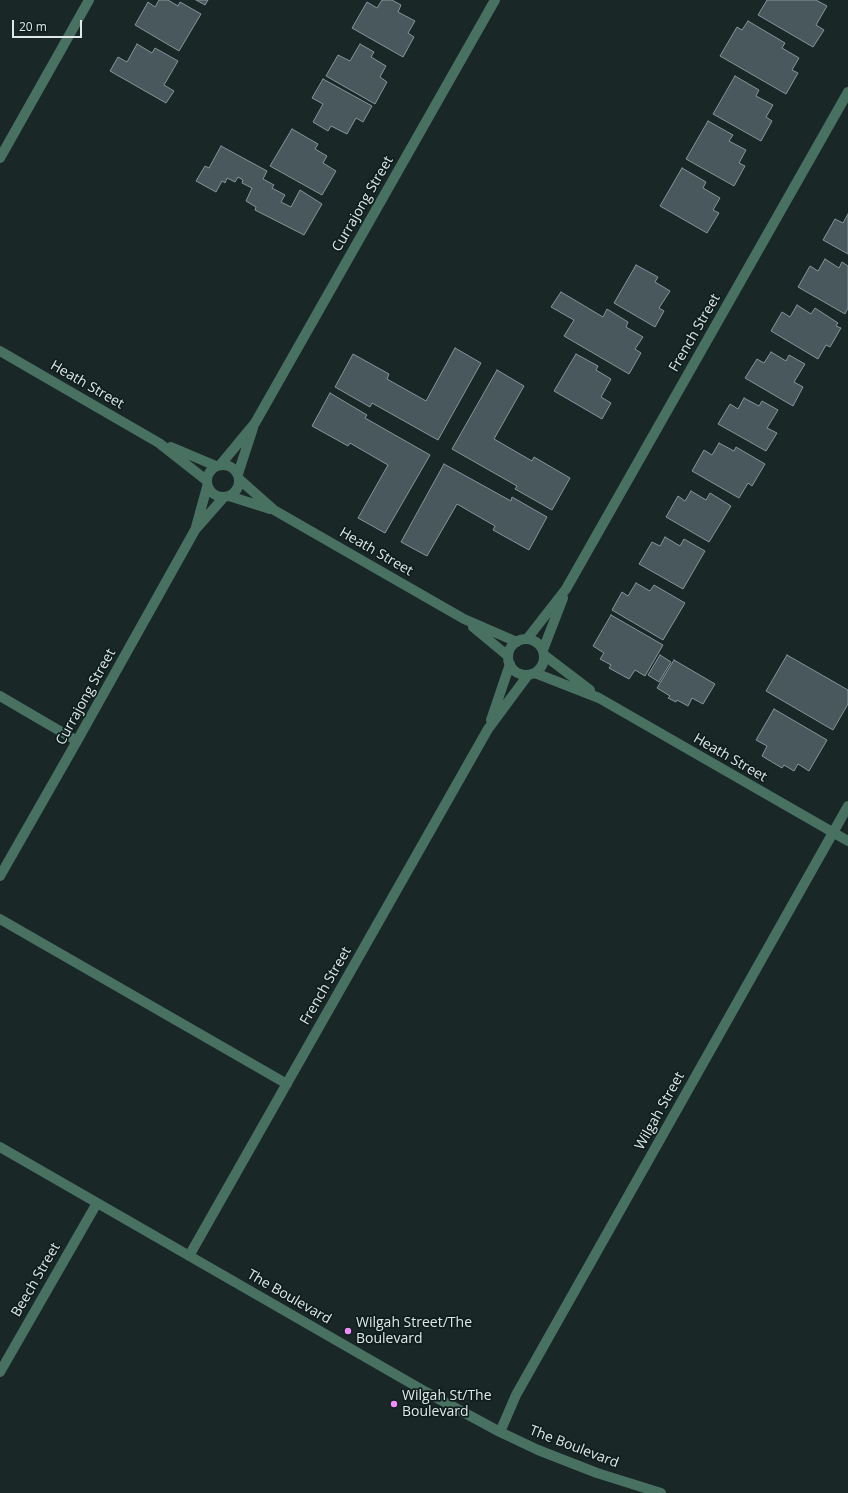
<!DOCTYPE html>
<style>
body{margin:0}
#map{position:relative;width:848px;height:1493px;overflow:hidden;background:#192727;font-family:"Open Sans",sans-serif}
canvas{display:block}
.scale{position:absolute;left:12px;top:20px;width:70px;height:18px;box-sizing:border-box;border:2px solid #dfe8e8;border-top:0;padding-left:5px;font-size:12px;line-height:14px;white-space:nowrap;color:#dfe8e8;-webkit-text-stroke:3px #0f1e1d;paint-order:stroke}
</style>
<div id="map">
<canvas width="848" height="1493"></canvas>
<div class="scale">20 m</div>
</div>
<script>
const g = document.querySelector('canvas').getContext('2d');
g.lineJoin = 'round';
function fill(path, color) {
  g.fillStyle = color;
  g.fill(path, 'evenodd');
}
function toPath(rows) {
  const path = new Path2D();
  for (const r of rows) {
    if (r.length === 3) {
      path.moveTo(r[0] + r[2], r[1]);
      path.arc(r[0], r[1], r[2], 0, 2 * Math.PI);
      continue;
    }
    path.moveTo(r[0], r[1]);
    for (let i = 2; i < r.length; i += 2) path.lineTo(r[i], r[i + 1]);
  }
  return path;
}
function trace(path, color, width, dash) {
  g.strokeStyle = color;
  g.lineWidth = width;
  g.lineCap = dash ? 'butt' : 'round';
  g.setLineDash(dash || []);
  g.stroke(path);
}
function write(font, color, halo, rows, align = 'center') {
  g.font = font + ' "Open Sans",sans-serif';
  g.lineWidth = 3.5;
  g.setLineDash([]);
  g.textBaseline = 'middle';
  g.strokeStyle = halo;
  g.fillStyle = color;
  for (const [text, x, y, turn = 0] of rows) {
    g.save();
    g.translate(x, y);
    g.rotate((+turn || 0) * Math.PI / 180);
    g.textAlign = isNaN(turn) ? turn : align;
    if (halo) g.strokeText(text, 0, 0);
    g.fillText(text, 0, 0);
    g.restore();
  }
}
const building = toPath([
 [159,0,168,0,178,6,180,2,201,14,179,51,135,25,148,2,155,7,159,0],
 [196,0,208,0,205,5,196,0],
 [382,0,392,0,401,5,398,12,415,21,408,33,414,37,403,57,352,28,367,2,377,8,382,0],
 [767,0,816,0,827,6,816,25,824,30,813,47,758,15,767,0],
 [748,21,785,43,782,48,799,58,792,70,798,73,786,94,720,56,737,27,742,30,748,21],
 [137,44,152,53,155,48,178,61,164,85,174,91,166,103,110,71,118,57,127,62,137,44],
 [360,44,374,52,371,57,386,66,380,77,387,82,375,104,326,76,338,55,350,61,360,44],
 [735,76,759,90,756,96,773,105,766,117,772,121,761,141,713,114,735,76],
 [323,79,372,106,363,122,356,118,347,134,331,126,328,131,313,122,323,104,312,98,323,79],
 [708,121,733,135,729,141,746,150,739,163,745,166,734,186,686,159,708,121],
 [292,129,318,144,315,149,327,156,323,163,336,171,322,195,270,166,292,129],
 [221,146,267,171,263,179,274,185,272,188,285,195,281,202,291,207,300,190,322,204,304,235,255,210,256,207,246,201,252,188,242,183,243,180,238,177,235,182,227,178,225,183,222,181,216,192,196,181,205,166,209,168,221,146],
 [682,168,706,182,703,188,720,198,713,210,719,213,707,233,660,206,682,168],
 [848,214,848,254,823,240,835,219,843,223,848,214],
 [825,259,839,268,842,262,848,266,848,308,845,314,798,287,810,266,818,271,825,259],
 [636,265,658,277,655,282,670,291,659,308,664,311,655,327,614,303,636,265],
 [561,292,603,317,607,309,628,322,626,327,643,337,635,349,641,353,629,374,564,336,574,320,551,307,561,292],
 [797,305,811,314,815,308,838,323,836,326,841,328,830,347,826,345,818,359,771,331,782,312,790,317,797,305],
 [455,348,481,363,438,440,372,403,370,407,335,387,353,354,389,374,387,379,426,401,455,348],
 [771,352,786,361,789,355,805,364,794,382,803,387,793,406,745,378,757,359,764,363,771,352],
 [576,354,598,366,596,370,611,379,601,397,611,403,602,419,554,391,576,354],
 [497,370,524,386,494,439,532,461,534,457,570,478,552,510,515,489,517,486,452,449,497,370],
 [330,393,367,415,365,418,430,455,385,533,358,518,388,465,350,443,348,446,312,426,330,393],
 [744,398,759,406,762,401,778,410,767,428,777,433,766,451,718,424,730,404,738,409,744,398],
 [719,443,734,451,736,447,765,464,752,486,748,483,739,498,692,471,704,450,712,455,719,443],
 [444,464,511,501,512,497,547,517,529,550,493,530,495,526,457,504,427,556,401,542,444,464],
 [691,491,706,500,710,493,731,506,709,542,666,517,678,496,685,501,691,491],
 [665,537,680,546,684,539,705,551,683,589,639,564,652,542,660,546,665,537],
 [636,583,650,591,654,585,685,603,663,640,612,610,622,592,628,596,636,583],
 [611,615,663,645,645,676,635,670,629,679,609,668,611,665,600,659,604,653,593,646,611,615],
 [660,655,671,662,659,682,648,675,660,655],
 [787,655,848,690,848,704,833,730,766,691,787,655],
 [674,660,715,684,703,704,692,698,688,706,677,700,676,702,668,698,670,696,657,688,674,660],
 [774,709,827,740,809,771,798,764,794,771,784,765,782,768,762,756,767,746,756,740,774,709]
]);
const minor = toPath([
 [0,158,89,0],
 [0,351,159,443,206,480],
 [171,447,216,466],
 [221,464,255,423,495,0],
 [223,481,16],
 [238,474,253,428],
 [239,479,274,510,464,619,517,642],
 [229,496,270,509],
 [196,527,207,487],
 [473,627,508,656],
 [527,639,566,589,848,92],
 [526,657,18],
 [543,650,563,598],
 [544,655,590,690],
 [535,673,599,698,848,841],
 [0,696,77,741],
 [491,720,510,664],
 [0,876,77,741,195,530,224,497],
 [0,919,287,1084],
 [0,1147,426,1392,500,1432,538,1450,597,1473,661,1493],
 [189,1256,488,729,528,675],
 [0,1372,97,1203],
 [500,1432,516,1395,848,806]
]);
const markers = [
 [348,1331,4,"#ee8cf8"],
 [394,1404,4,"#ee8cf8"]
];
const streetNames = [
 ["Currajong Street",363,204,-60],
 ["French Street",695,333,-60],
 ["Heath Street",87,385,30],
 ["Heath Street",376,552,30],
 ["Currajong Street",86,697,-61],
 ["Heath Street",730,758,30],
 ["French Street",326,986,-60],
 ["Wilgah Street",660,1111,-61],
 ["Beech Street",36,1280,-60],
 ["The Boulevard",289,1297,30],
 ["The Boulevard",574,1447,21]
];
const poiNames = [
 ["Wilgah Street/The",356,1323],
 ["Boulevard",356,1339],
 ["Wilgah St/The",402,1396],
 ["Boulevard",402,1412]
];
fill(building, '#49585d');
trace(building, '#85959a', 1);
trace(minor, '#497162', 10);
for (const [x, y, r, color] of markers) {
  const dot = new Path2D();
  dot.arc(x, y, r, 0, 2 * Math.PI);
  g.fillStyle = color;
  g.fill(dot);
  trace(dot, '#0f1e1d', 1.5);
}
write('14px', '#dfe8e8', '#0f1e1d', streetNames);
write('14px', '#dfe8e8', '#0f1e1d', poiNames, 'left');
</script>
